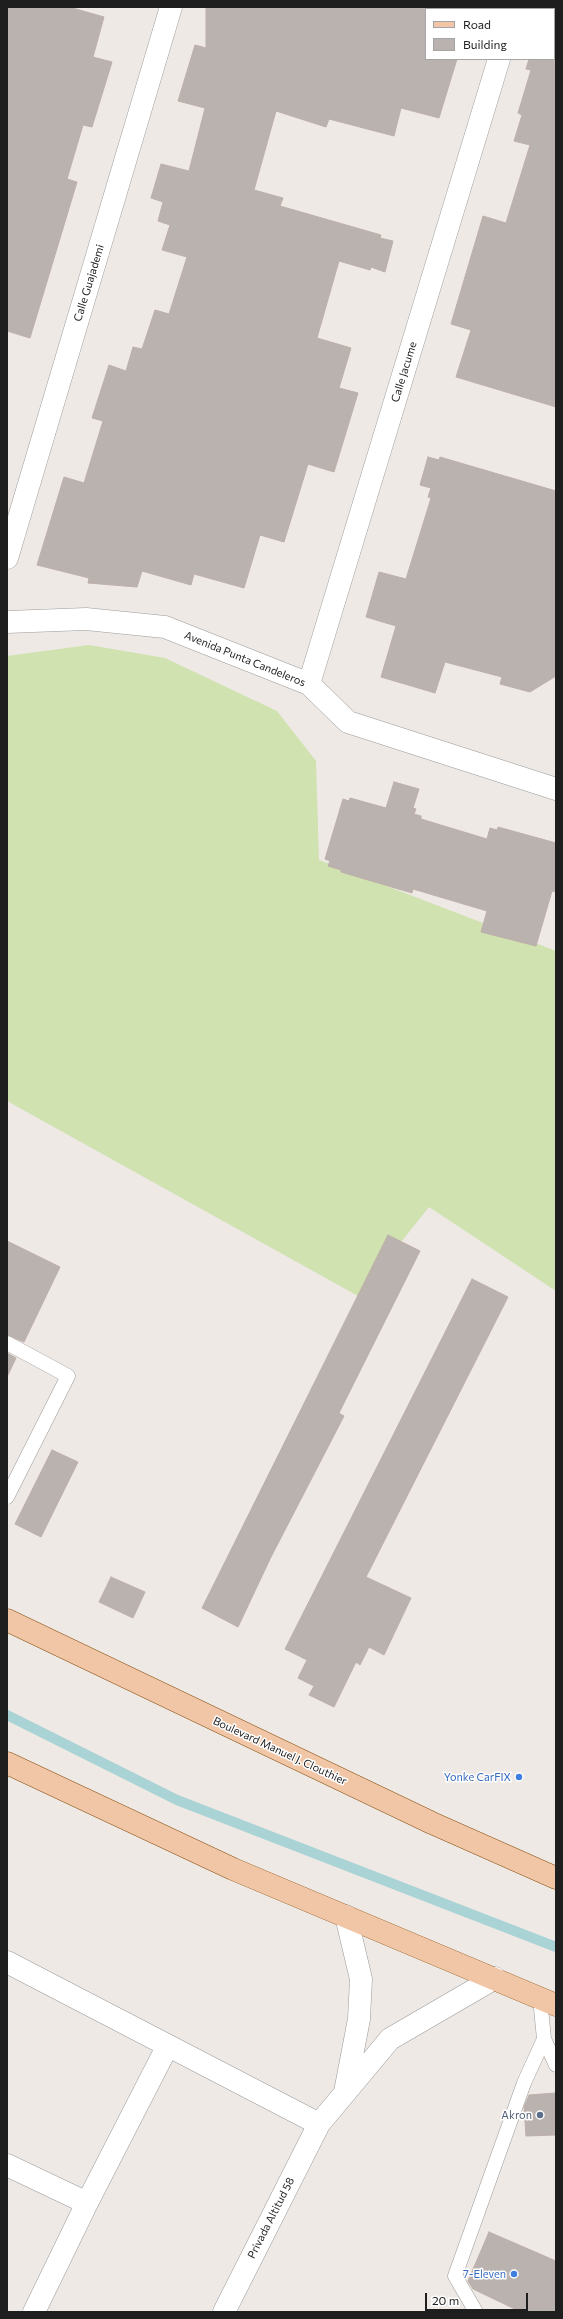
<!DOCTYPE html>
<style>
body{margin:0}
#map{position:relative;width:563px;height:2319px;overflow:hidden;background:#eee9e5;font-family:Commissioner,sans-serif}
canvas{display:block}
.frame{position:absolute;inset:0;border:8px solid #1e1e1e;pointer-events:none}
.legend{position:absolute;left:425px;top:8px;width:130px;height:52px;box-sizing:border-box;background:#fff;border:1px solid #a5a5a5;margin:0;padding:5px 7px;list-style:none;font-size:12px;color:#1e1e1e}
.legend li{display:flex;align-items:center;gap:8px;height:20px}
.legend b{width:20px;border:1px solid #a5a5a5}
.scale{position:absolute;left:425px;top:2293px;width:103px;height:18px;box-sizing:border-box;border:2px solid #1e1e1e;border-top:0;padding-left:5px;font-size:12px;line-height:14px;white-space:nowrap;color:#1e1e1e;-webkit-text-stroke:3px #fff;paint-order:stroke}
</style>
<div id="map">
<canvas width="563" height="2319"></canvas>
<div class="frame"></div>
<ul class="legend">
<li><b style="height:5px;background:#f1c6a6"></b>Road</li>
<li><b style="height:11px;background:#bab2ae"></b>Building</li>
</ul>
<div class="scale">20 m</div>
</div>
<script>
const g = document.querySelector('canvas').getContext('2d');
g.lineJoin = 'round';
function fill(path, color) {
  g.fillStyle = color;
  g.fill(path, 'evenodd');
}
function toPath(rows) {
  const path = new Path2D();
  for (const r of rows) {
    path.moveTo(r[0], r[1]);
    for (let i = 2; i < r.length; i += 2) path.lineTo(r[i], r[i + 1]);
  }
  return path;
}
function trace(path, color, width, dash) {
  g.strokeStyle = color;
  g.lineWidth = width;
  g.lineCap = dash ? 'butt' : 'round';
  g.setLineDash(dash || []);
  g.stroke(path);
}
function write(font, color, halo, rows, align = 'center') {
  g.font = font + ' Commissioner,sans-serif';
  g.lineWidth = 3;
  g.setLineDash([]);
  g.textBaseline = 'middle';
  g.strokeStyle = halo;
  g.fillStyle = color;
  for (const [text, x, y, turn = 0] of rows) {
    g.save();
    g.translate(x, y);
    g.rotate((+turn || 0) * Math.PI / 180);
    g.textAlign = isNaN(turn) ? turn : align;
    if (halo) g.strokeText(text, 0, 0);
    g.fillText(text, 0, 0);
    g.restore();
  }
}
const grass = toPath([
 [89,645,165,658,277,711,316,761,319,860,556,951,556,1291,429,1207,358,1296,7,1101,7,656]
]);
const stream = toPath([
 [7,1715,177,1800,556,1947]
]);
const building = toPath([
 [7,7,69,7,104,17,93,57,112,62,92,127,83,125,67,179,77,182,30,338,7,331,7,7],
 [206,7,473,7,472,9,426,9,426,59,457,59,439,118,401,108,394,136,329,119,326,127,276,111,254,190,283,198,280,206,381,235,380,238,393,241,385,272,371,267,370,270,339,261,317,338,351,348,339,388,358,393,334,472,308,464,284,542,260,535,244,588,194,574,191,585,142,571,137,587,88,583,89,578,37,565,64,477,84,483,103,421,92,418,109,365,126,371,133,347,142,349,155,310,169,314,187,257,162,250,170,225,158,221,163,202,151,198,161,164,189,171,205,108,178,101,195,45,206,48,206,7],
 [544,7,556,7,556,407,456,377,471,330,451,324,483,216,506,223,530,145,514,141,522,115,518,113,531,70,526,69,529,59,554,59,554,9,544,9,544,7],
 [428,457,439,460,440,457,556,491,556,676,530,692,500,684,502,677,445,662,435,693,381,677,396,626,366,617,379,572,406,579,431,498,428,497,431,488,420,485,428,457],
 [394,782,419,789,413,808,416,809,414,814,421,816,421,819,487,839,490,828,497,830,498,827,556,843,556,892,552,891,536,946,481,932,487,911,413,889,412,893,341,872,341,870,328,866,330,861,325,859,343,799,349,801,350,798,386,808,394,782],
 [388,1235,420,1251,339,1413,344,1416,271,1557,238,1627,202,1608,388,1235],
 [7,1241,60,1267,24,1342,7,1335,7,1241],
 [472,1279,508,1297,366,1577,411,1598,384,1655,369,1647,360,1665,356,1662,334,1707,309,1695,314,1686,298,1678,307,1660,285,1649,472,1279],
 [7,1353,16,1358,7,1377,7,1353],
 [52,1450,78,1462,41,1537,15,1524,52,1450],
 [111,1577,145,1592,133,1618,99,1602,111,1577],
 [556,2093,556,2135,526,2136,524,2107,529,2095,556,2093],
 [489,2232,556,2261,556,2312,521,2312,473,2289,468,2281,489,2232]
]);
const service = toPath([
 [7,1343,68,1376,7,1497],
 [540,1998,544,2039,556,2065],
 [476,2312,455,2276,524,2083,544,2039]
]);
const minor = toPath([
 [514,9,515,7],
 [7,558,171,7],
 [7,622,86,619,165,627,309,684,348,722,556,789],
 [309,684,499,59],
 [7,1962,319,2124],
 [345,2092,359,2019,361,1979,346,1916],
 [7,2165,87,2203],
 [34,2312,87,2203,167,2047],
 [224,2312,319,2124,390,2039,495,1978]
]);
const primary = toPath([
 [7,1620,432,1823,556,1878],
 [7,1763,233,1869,556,2005]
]);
const markers = [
 [519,1777,4,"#3f7fe0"],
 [540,2115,4,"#5c6f8a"],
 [514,2274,4,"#3f7fe0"]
];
const streetNames = [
 ["Calle Guajademi",89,283,-73],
 ["Calle Jacume",404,372,-73],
 ["Avenida Punta Candeleros",245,659,22],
 ["Boulevard Manuel J. Clouthier",280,1751,25],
 ["Privada Altitud 58",271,2218,-63]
];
const shopNames = [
 ["Yonke CarFIX",511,1777],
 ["7-Eleven",506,2274]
];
const serviceNames = [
 ["Akron",532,2115]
];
fill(grass, '#d0e2b0');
trace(stream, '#aad3d6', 10);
fill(building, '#bab2ae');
trace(building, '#beafa9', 1);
trace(service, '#9b9b9b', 15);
trace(minor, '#9b9b9b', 23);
trace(primary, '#874f10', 23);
trace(service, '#fff', 14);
trace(minor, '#fff', 22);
trace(primary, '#f1c6a6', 22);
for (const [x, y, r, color] of markers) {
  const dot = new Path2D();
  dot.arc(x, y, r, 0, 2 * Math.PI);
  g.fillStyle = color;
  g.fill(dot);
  trace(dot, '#fff', 1.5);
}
write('11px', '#1e1e1e', '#fff', streetNames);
write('11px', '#366cbe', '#fff', shopNames, 'right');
write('11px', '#4e5e75', '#fff', serviceNames, 'right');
</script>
